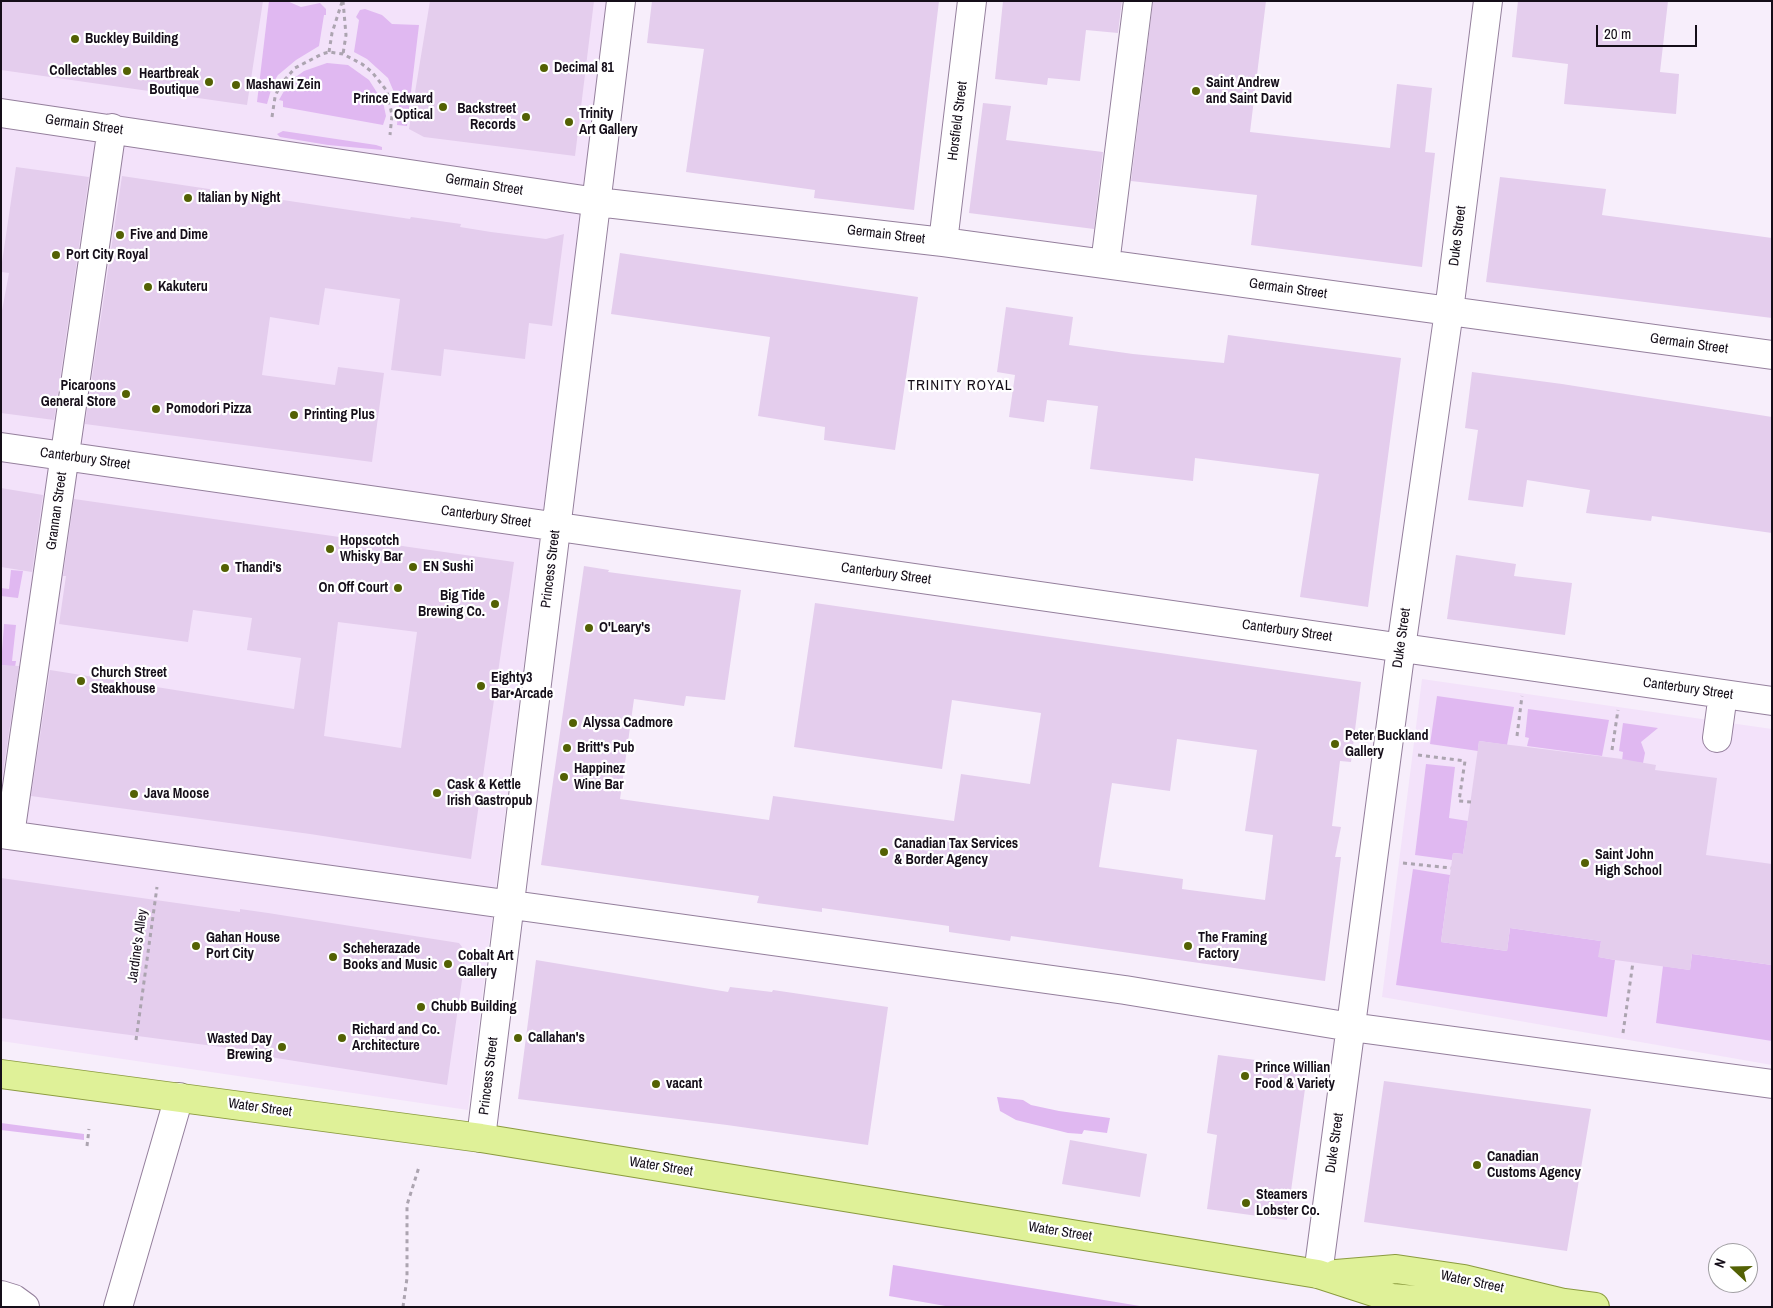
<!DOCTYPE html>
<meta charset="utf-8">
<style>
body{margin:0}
#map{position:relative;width:1773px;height:1308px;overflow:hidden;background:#f7eefb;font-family:"Archivo Narrow",sans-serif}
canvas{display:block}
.frame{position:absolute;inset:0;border:2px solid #150e19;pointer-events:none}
.north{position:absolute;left:1708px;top:1243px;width:50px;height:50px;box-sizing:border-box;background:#fff;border:1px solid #a19fa3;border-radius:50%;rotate:291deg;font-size:14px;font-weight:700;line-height:20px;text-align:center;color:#150e19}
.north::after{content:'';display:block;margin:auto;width:18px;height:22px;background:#536104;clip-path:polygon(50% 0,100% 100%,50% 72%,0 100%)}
.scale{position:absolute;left:1596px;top:25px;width:101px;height:22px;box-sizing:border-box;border:2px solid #150e19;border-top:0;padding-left:6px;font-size:15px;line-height:18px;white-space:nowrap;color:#150e19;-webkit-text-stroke:4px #fff;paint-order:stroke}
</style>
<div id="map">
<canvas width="1773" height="1308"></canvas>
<div class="frame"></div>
<div class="north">N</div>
<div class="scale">20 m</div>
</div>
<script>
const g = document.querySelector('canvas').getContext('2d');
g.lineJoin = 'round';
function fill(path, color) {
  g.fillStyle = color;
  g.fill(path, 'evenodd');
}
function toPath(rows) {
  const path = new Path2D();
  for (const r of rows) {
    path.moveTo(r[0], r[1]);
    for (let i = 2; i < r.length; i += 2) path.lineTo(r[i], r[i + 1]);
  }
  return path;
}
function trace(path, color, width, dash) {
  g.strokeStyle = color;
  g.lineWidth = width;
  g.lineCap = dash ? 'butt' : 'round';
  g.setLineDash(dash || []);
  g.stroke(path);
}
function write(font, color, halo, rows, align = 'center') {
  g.font = font + ' "Archivo Narrow",sans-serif';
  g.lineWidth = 4.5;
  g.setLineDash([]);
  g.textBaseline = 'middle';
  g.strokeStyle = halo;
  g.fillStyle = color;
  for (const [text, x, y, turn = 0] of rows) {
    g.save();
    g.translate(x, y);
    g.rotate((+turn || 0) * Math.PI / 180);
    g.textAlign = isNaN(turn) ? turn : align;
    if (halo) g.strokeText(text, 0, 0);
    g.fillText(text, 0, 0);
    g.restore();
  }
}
const built = toPath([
 [1,1,607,1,468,1110,1,1041],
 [1422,679,1772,729,1772,1065,1382,997]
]);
const green = toPath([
 [269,1,287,1,301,7,320,3,326,9,326,15,324,15,319,46,296,60,278,75,273,83,267,104,257,102],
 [365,9,382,15,392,24,419,25,407,126,397,125,399,104,388,78,367,59,354,52,359,20,356,17,360,10],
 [327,63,348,65,369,80,383,102,386,116,383,125,283,107,283,101,279,100,289,82,304,71],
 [283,131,376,145,382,147,382,150,328,145,280,137,277,134],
 [11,570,23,571,18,598,1,596,1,588,9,589],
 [4,624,16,625,12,661,16,661,15,667,1,665],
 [1437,696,1514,707,1507,745,1479,741,1478,751,1430,744],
 [1528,709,1609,720,1602,756,1527,746,1529,738,1525,737],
 [1623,723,1658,728,1641,742,1645,753,1643,763,1622,761,1623,752,1619,751],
 [1426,764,1455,767,1449,818,1468,821,1463,854,1453,853,1452,860,1415,855],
 [1413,869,1450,875,1441,942,1507,951,1510,928,1601,941,1599,957,1615,960,1607,1017,1396,985],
 [1692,954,1772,965,1772,1041,1656,1023,1663,966,1690,970],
 [997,1097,1023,1100,1031,1105,1059,1111,1110,1118,1107,1133,1084,1130,1082,1134,1068,1133,1016,1120,1000,1111],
 [1,1123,84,1134,84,1140,1,1130],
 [893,1265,977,1279,1146,1307,951,1307,889,1296]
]);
const building = toPath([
 [1,1,263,1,247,105,1,70],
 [430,1,594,1,575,156,424,137,409,129],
 [652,1,939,1,914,210,814,198,815,190,686,172,704,49,647,43],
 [1003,1,1122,1,1118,33,1086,30,1080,81,1048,78,1047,85,995,79],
 [1153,1,1266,1,1250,132,1390,148,1397,84,1432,88,1425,152,1435,153,1422,267,1251,245,1257,195,1131,181],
 [1518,1,1668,1,1660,72,1679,74,1676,114,1564,104,1568,64,1512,57],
 [983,103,1011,106,1006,140,1103,152,1094,229,969,213],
 [16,167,89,177,54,420,1,413,1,316,9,273,1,272,1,269],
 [122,176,410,219,411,217,461,224,460,227,491,232,546,239,564,234,552,326,529,323,525,359,444,349,441,376,391,370,400,299,325,288,319,325,270,317,262,375,335,385,338,367,384,373,372,462,85,424],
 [1500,177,1606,189,1602,215,1772,238,1772,318,1486,282],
 [620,253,918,297,895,450,824,440,825,427,758,416,770,337,611,314],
 [1006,307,1073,317,1069,345,1133,354,1224,363,1228,335,1401,358,1368,607,1300,597,1319,474,1195,458,1193,481,1090,469,1098,406,1047,400,1044,422,1009,417,1015,375,997,372],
 [1472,372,1562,384,1772,417,1772,533,1652,516,1651,521,1586,513,1590,490,1527,480,1523,507,1468,500,1478,430,1465,428],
 [1,488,43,495,32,572,1,567],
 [74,499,514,562,471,859,310,834,31,796,50,670,294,709,301,658,247,650,252,618,193,610,188,642,59,624,66,576,63,576],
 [338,622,417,632,401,748,324,736],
 [1456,555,1516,564,1514,576,1572,583,1565,635,1447,619],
 [584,566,609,570,608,572,741,590,725,700,686,696,684,706,634,699,620,799,769,820,773,796,954,821,961,774,1030,784,1041,713,952,700,942,769,794,747,815,603,1361,682,1351,762,1340,761,1332,826,1341,827,1335,857,1341,857,1325,981,1011,936,1010,941,949,932,949,926,822,908,822,912,757,903,759,896,541,865],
 [1177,739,1257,750,1245,831,1273,835,1265,900,1182,889,1183,879,1099,867,1112,783,1170,791],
 [1,665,19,666,1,786],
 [1479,741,1622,759,1656,765,1655,770,1717,778,1706,855,1772,864,1772,965,1692,954,1690,970,1615,960,1598,957,1601,941,1510,928,1507,951,1441,942,1453,853,1463,854],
 [1,878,240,912,240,909,268,913,459,943,466,952,447,1085,276,1058,221,1047,1,1018],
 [536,960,728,992,730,987,772,992,773,990,888,1007,868,1145,727,1125,518,1099],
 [1218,1055,1308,1067,1287,1220,1207,1209,1217,1135,1207,1133],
 [1384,1081,1591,1109,1567,1251,1364,1222],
 [1070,1140,1147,1154,1140,1197,1062,1184]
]);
const path = toPath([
 [343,1,346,35,343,54],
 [329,52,332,33,342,2],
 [272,117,275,97,280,85,295,68,322,54,329,52,343,54,362,64,372,72,387,91,392,115,390,135],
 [1517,736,1522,696],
 [1612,750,1618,710],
 [1418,755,1465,761,1459,801,1471,802],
 [1403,863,1451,868],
 [1623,1033,1633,962],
 [136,1040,157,887],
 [87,1146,89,1129],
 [403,1307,407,1278,407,1205,419,1167]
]);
const minor = toPath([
 [1,113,597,202,943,242,1772,355],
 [943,242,972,1],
 [1105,264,1138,1],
 [1,447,1772,701],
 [1717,738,1723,694],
 [1,834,1125,990,1351,1027,1772,1084],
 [10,835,112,128],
 [481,1138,621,1],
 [1318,1274,1401,648,1449,311,1488,1],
 [1,1295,14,1299,25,1307],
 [118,1307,179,1097]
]);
const major = toPath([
 [1,1074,481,1138,1318,1274,1392,1298,1462,1304,1564,1303],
 [1336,1274,1396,1269,1464,1279,1564,1303,1595,1307]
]);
const markers = [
 [75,39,5,"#536104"],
 [544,68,5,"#536104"],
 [127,71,5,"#536104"],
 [209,82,5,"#536104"],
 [236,85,5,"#536104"],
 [1196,91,5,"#536104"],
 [443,107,5,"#536104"],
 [526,117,5,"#536104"],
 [569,122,5,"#536104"],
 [188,198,5,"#536104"],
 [120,235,5,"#536104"],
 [56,255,5,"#536104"],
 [148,287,5,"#536104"],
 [126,394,5,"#536104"],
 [156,409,5,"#536104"],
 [294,415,5,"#536104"],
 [330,549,5,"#536104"],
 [413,567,5,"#536104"],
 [225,568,5,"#536104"],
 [398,588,5,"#536104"],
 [495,604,5,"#536104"],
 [589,628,5,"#536104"],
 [81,681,5,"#536104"],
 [481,686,5,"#536104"],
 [573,723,5,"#536104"],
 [1335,744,5,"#536104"],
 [567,748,5,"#536104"],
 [564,777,5,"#536104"],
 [437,793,5,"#536104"],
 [134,794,5,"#536104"],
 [884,852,5,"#536104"],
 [1585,863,5,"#536104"],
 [196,946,5,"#536104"],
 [1188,946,5,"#536104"],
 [333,957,5,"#536104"],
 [448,964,5,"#536104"],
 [421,1007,5,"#536104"],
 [342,1038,5,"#536104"],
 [518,1038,5,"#536104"],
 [282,1047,5,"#536104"],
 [1245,1076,5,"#536104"],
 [656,1084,5,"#536104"],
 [1477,1165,5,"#536104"],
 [1246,1203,5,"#536104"]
];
const poiNames = [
 ["Buckley Building",85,39],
 ["Decimal 81",554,68],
 ["Collectables",117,71,"right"],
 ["Heartbreak",199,74,"right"],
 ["Boutique",199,90,"right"],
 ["Saint Andrew",1206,83],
 ["and Saint David",1206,99],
 ["Mashawi Zein",246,85],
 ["Prince Edward",433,99,"right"],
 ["Optical",433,115,"right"],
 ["Backstreet",516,109,"right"],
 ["Records",516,125,"right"],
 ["Trinity",579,114],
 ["Art Gallery",579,130],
 ["Italian by Night",198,198],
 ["Five and Dime",130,235],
 ["Port City Royal",66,255],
 ["Kakuteru",158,287],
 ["Picaroons",116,386,"right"],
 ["General Store",116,402,"right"],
 ["Pomodori Pizza",166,409],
 ["Printing Plus",304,415],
 ["Hopscotch",340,541],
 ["Whisky Bar",340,557],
 ["EN Sushi",423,567],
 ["Thandi's",235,568],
 ["On Off Court",388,588,"right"],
 ["Big Tide",485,596,"right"],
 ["Brewing Co.",485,612,"right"],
 ["O'Leary's",599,628],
 ["Church Street",91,673],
 ["Steakhouse",91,689],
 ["Eighty3",491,678],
 ["Bar•Arcade",491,694],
 ["Alyssa Cadmore",583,723],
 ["Peter Buckland",1345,736],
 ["Gallery",1345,752],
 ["Britt's Pub",577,748],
 ["Happinez",574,769],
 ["Wine Bar",574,785],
 ["Cask & Kettle",447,785],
 ["Irish Gastropub",447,801],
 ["Java Moose",144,794],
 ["Canadian Tax Services",894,844],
 ["& Border Agency",894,860],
 ["Saint John",1595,855],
 ["High School",1595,871],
 ["Gahan House",206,938],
 ["Port City",206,954],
 ["The Framing",1198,938],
 ["Factory",1198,954],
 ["Scheherazade",343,949],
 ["Books and Music",343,965],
 ["Cobalt Art",458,956],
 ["Gallery",458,972],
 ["Chubb Building",431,1007],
 ["Richard and Co.",352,1030],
 ["Architecture",352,1046],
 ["Callahan's",528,1038],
 ["Wasted Day",272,1039,"right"],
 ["Brewing",272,1055,"right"],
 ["Prince Willian",1255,1068],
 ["Food & Variety",1255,1084],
 ["vacant",666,1084],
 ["Canadian",1487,1157],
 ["Customs Agency",1487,1173],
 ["Steamers",1256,1195],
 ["Lobster Co.",1256,1211]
];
const streetNames = [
 ["Horsfield Street",958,121,-83],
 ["Germain Street",84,125,8],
 ["Germain Street",484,185,9],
 ["Germain Street",886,235,7],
 ["Duke Street",1458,236,-83],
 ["Germain Street",1288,289,8],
 ["Germain Street",1689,344,8],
 ["Canterbury Street",85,459,8],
 ["Grannan Street",57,511,-82],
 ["Canterbury Street",486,517,8],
 ["Princess Street",551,569,-83],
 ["Canterbury Street",886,574,8],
 ["Canterbury Street",1287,631,8],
 ["Duke Street",1402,638,-82],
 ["Canterbury Street",1688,689,8],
 ["Jardine's Alley",138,946,-82],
 ["Princess Street",489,1076,-83],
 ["Water Street",260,1108,8],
 ["Duke Street",1335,1143,-82],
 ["Water Street",661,1167,9],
 ["Water Street",1060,1232,9],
 ["Water Street",1472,1282,12]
];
const neighbourhoodNames = [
 ["TRINITY ROYAL",960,386]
];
fill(built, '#f3e2fa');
fill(green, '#e0b8f1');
fill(building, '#e4cded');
trace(minor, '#947f9c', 30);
trace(major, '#8b9b3f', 30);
trace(path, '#aca4b0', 3, [4, 4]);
trace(minor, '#fff', 28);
trace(major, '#dff198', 28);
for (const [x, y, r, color] of markers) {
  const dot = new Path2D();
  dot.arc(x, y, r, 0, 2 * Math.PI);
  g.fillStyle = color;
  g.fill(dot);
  trace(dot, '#fff', 2);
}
write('bold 14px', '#150e19', '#fff', poiNames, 'left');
write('14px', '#150e19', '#fff', streetNames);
g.letterSpacing = '1px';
write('15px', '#150e19', '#fff', neighbourhoodNames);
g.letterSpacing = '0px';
</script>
